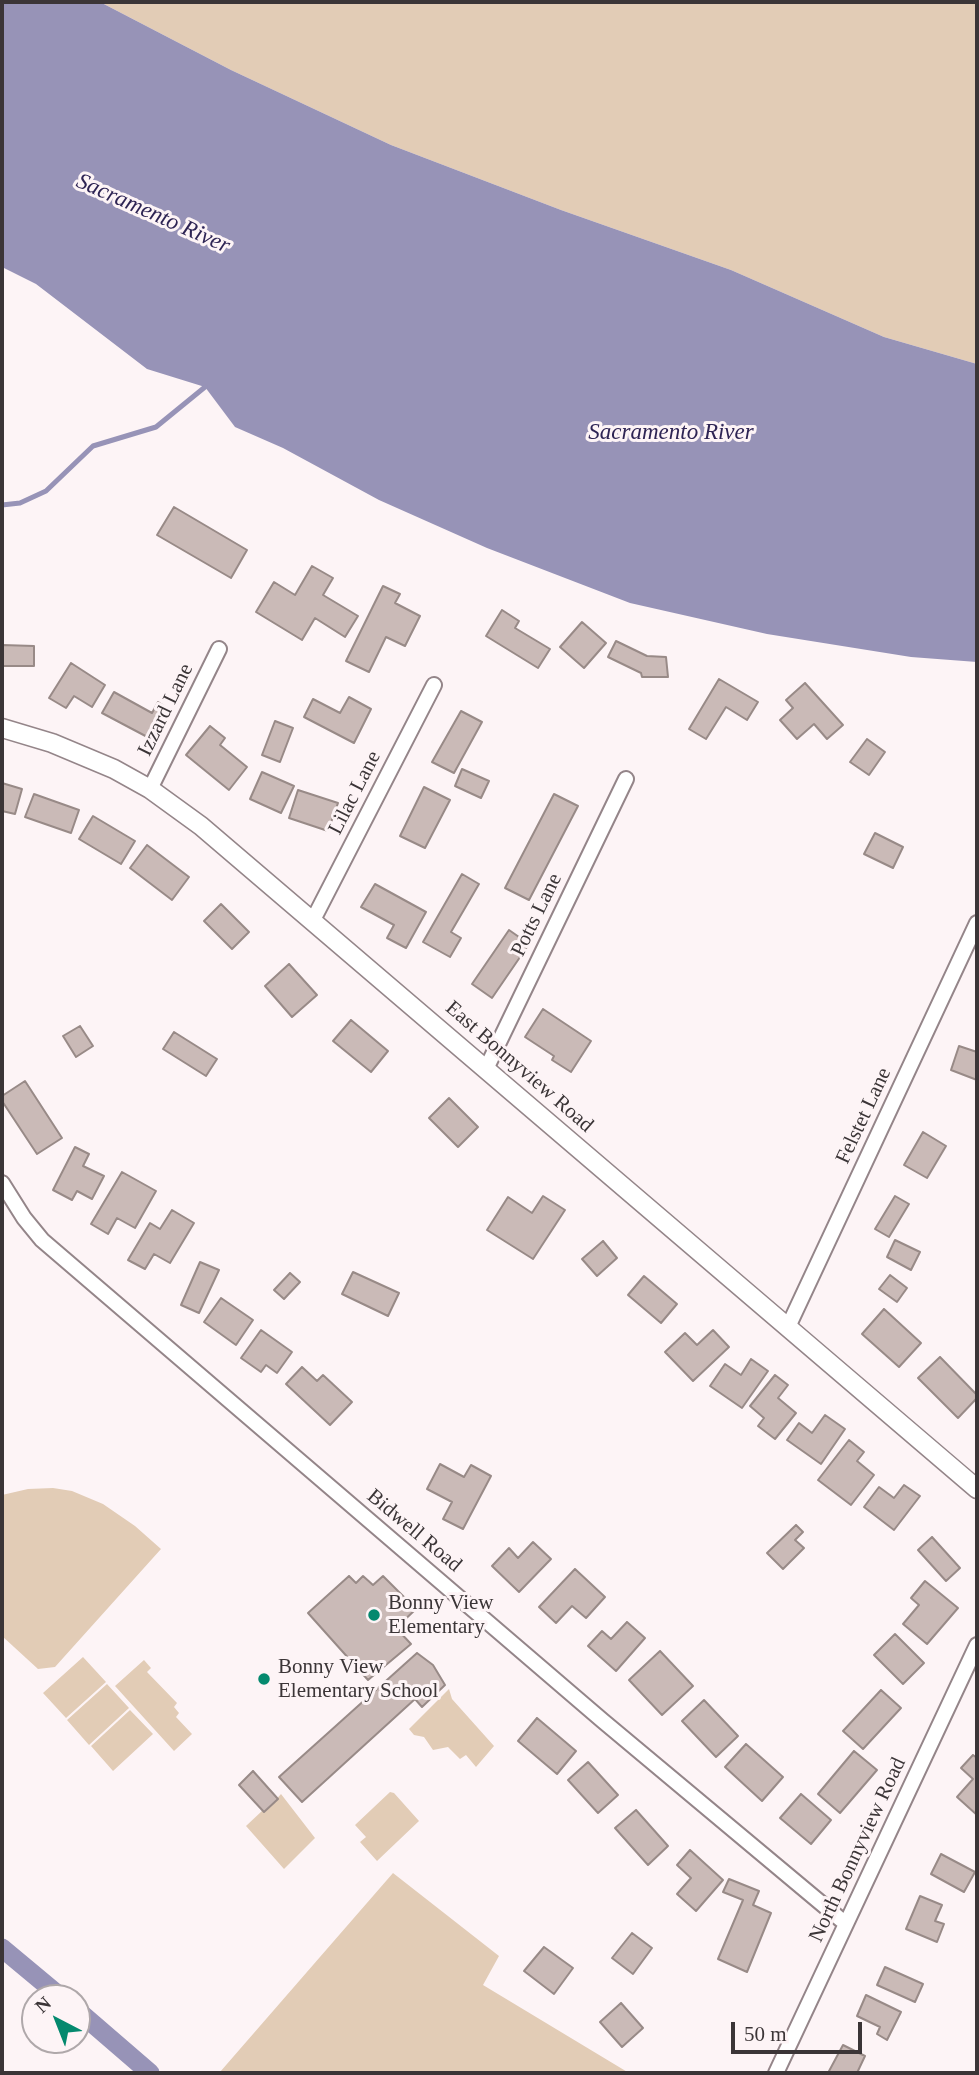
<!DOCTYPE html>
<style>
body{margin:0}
#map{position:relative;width:979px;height:2075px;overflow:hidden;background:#fdf4f6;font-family:"Times New Roman",serif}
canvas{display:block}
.frame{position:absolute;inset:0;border:4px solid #3b3537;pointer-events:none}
.north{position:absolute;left:21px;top:1984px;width:70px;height:70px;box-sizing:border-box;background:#fdf4f6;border:2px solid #afa8aa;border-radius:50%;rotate:318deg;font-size:19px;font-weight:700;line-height:28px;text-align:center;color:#3b3537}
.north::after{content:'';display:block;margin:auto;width:24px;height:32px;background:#04896e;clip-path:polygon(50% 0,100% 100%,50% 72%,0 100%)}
.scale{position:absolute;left:731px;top:2022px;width:131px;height:32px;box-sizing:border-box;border:4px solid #3b3537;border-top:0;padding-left:9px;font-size:21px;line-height:24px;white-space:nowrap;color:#3b3537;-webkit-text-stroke:5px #fdf4f6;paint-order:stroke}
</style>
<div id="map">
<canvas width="979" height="2075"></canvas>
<div class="frame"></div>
<div class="north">N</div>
<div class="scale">50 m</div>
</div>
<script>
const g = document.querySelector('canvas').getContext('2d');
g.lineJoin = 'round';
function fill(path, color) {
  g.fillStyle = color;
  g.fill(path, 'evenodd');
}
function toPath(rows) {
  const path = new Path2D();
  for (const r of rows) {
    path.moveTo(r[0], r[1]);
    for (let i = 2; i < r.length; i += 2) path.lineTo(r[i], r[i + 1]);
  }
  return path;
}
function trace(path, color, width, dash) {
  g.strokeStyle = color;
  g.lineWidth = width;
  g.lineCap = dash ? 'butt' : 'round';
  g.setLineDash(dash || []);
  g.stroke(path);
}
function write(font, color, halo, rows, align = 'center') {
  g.font = font + ' "Times New Roman",serif';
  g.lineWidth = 6;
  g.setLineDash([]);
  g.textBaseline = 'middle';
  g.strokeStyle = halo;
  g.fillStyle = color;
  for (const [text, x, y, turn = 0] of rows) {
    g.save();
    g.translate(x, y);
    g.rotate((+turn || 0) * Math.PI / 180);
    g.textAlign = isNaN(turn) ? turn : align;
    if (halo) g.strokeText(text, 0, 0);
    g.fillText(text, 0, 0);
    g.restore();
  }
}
const green = toPath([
 [100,2,977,2,977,364,884,337,731,270,561,210,391,145,231,70],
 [53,1488,72,1491,103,1504,135,1526,161,1549,55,1667,38,1669,2,1636,2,1495,28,1489],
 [83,1657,106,1682,66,1718,43,1693],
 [144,1660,151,1668,147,1672,177,1703,174,1707,179,1713,176,1717,192,1734,174,1751,115,1686],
 [107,1684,129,1708,89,1745,67,1720],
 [449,1689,452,1699,494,1746,476,1767,466,1755,460,1759,448,1747,433,1750,424,1737,414,1735,409,1729],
 [130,1710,153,1734,113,1771,91,1746],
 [390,1792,394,1793,419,1821,377,1861,360,1842,366,1837,355,1825],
 [281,1794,315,1838,284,1869,246,1826,263,1810,265,1812],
 [393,1873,499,1956,483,1985,629,2073,222,2073,220,2072]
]);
const water = toPath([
 [2,2,100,2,231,70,391,145,561,210,731,270,884,337,977,364,977,662,911,657,767,634,630,603,487,548,379,500,283,448,235,427,205,387,147,369,36,284,2,267]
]);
const stream = toPath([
 [2,505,20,503,46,491,93,446,156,427,205,387]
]);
const canal = toPath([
 [2,1948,62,1998],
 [77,2010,150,2073]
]);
const building = toPath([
 [174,507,247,550,231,578,157,535,174,507],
 [312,566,333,578,323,595,358,616,345,637,315,618,302,640,256,612,274,582,295,595,312,566],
 [383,586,400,594,395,603,420,616,405,646,386,637,369,672,346,661,383,586],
 [502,610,519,621,515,628,550,649,538,668,486,636,502,610],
 [582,622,606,643,584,668,560,647,582,622],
 [616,641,647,656,666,657,668,677,642,677,641,673,608,657,616,641],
 [2,645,34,646,34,666,2,666,2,645],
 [71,663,105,685,92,707,74,696,66,708,49,698,71,663],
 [719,679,758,702,747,720,726,707,706,739,689,729,719,679],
 [805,683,843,725,827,739,814,724,797,739,780,720,793,708,786,700,805,683],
 [114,692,152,713,158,702,169,709,153,740,102,713,114,692],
 [349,697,371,709,354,743,304,717,313,699,340,713,349,697],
 [461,711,482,722,454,773,432,762,461,711],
 [275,721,293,728,280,762,262,755,275,721],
 [210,726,225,738,220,745,247,767,229,790,186,755,210,726],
 [867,739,885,752,869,775,850,762,867,739],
 [462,769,489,781,481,798,455,786,462,769],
 [262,772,294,786,281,813,250,799,262,772],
 [2,783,22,789,15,814,2,811,2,783],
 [424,787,450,800,425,848,400,836,424,787],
 [298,790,338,803,328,831,289,818,298,790],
 [34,794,79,810,71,833,25,817,34,794],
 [554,794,578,806,529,900,505,888,554,794],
 [93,816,135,841,121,864,79,839,93,816],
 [875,833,903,847,893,868,864,854,875,833],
 [147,845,189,877,172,900,130,868,147,845],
 [462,874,479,884,451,932,461,938,450,957,423,942,462,874],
 [375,884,426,912,406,948,387,938,394,925,361,907,375,884],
 [221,904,249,932,232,949,204,921,221,904],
 [509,930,529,944,492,998,472,984,509,930],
 [289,964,317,995,292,1017,265,986,289,964],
 [543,1009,591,1041,571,1072,552,1060,554,1056,525,1037,543,1009],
 [351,1020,388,1051,371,1072,333,1041,351,1020],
 [80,1026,93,1046,76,1057,63,1036,80,1026],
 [174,1032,217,1059,206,1076,163,1049,174,1032],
 [959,1046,977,1052,977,1080,951,1070,959,1046],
 [25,1081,62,1138,37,1154,2,1101,2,1096,25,1081],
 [449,1098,478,1127,458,1147,429,1118,449,1098],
 [923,1132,946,1146,927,1178,904,1165,923,1132],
 [75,1147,89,1154,83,1166,104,1176,92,1199,77,1191,72,1200,53,1190,75,1147],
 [122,1172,156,1191,135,1228,117,1218,108,1234,91,1224,122,1172],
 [543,1196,565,1210,533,1259,487,1230,508,1197,532,1213,543,1196],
 [895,1196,909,1204,889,1237,875,1229,895,1196],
 [172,1210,194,1223,170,1263,154,1254,145,1269,128,1260,150,1223,160,1229,172,1210],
 [895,1240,920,1252,911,1270,887,1257,895,1240],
 [603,1241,617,1258,597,1276,582,1259,603,1241],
 [200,1262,219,1270,199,1313,181,1305,200,1262],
 [353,1272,399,1293,388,1316,342,1294,353,1272],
 [290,1273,300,1282,284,1299,274,1290,290,1273],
 [890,1275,907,1288,897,1302,879,1289,890,1275],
 [644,1276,677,1304,661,1323,628,1295,644,1276],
 [221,1298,253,1320,236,1345,204,1322,221,1298],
 [884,1309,921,1343,899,1367,862,1334,884,1309],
 [261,1330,292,1352,277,1373,266,1365,261,1372,241,1358,261,1330],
 [713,1330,729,1347,693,1381,665,1352,685,1333,697,1345,713,1330],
 [940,1357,977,1395,977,1398,958,1418,918,1378,940,1357],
 [751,1359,768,1371,742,1408,710,1386,725,1364,741,1375,751,1359],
 [302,1367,317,1381,323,1375,352,1402,330,1425,286,1384,302,1367],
 [775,1375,788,1385,778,1398,796,1413,775,1439,758,1426,764,1418,750,1406,775,1375],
 [825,1415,845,1429,821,1464,787,1440,799,1423,812,1433,825,1415],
 [849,1440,864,1452,857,1461,874,1475,851,1505,818,1480,849,1440],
 [440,1464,464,1477,471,1465,491,1476,463,1529,443,1519,452,1502,427,1489,440,1464],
 [904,1485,920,1496,894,1530,864,1507,879,1487,894,1498,904,1485],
 [796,1525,803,1532,795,1540,804,1548,783,1569,767,1553,796,1525],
 [932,1537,960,1568,946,1581,918,1550,932,1537],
 [533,1542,551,1559,519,1592,492,1566,509,1548,518,1558,533,1542],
 [575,1569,605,1597,586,1618,572,1606,556,1623,539,1607,575,1569],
 [349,1576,356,1583,363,1576,373,1585,383,1576,416,1609,396,1628,411,1644,368,1680,308,1613,349,1576],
 [925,1581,958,1608,927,1644,903,1624,919,1605,911,1598,925,1581],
 [627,1622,645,1638,616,1671,588,1646,602,1631,611,1639,627,1622],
 [895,1634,924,1663,903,1684,874,1655,895,1634],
 [660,1651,693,1686,662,1715,629,1680,660,1651],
 [417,1653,433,1665,445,1685,422,1707,415,1699,302,1802,279,1777,417,1653],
 [881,1690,901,1708,863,1749,843,1731,881,1690],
 [704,1700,738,1736,716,1757,682,1721,704,1700],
 [537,1718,576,1751,557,1774,518,1741,537,1718],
 [746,1744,783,1777,762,1801,725,1767,746,1744],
 [854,1751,877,1770,840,1813,818,1794,854,1751],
 [973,1755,977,1758,977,1815,957,1797,973,1779,961,1768,973,1755],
 [588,1762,618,1795,598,1813,568,1780,588,1762],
 [253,1771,278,1799,264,1812,239,1785,253,1771],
 [801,1794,831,1820,811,1844,780,1818,801,1794],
 [636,1810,668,1846,648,1865,615,1828,636,1810],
 [690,1850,723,1880,696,1911,677,1894,691,1878,677,1865,690,1850],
 [941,1854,975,1872,964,1892,931,1874,941,1854],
 [729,1879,759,1891,753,1905,771,1913,747,1972,718,1959,743,1900,723,1892,729,1879],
 [920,1896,942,1905,935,1921,944,1924,937,1942,906,1929,920,1896],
 [632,1933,652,1948,633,1974,612,1958,632,1933],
 [544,1947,573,1968,554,1994,524,1971,544,1947],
 [885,1967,923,1984,915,2002,877,1985,885,1967],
 [866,1995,901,2012,887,2040,877,2034,880,2027,857,2016,866,1995],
 [621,2003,643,2028,622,2047,600,2022,621,2003],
 [843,2045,865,2056,857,2073,828,2073,843,2045]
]);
const minor = toPath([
 [150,789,219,649],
 [313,920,434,685],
 [486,1069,626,779],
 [2,1183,24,1218,42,1240,603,1721,846,1924],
 [788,1327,977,923],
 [776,2073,977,1645]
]);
const tertiary = toPath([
 [2,728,52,743,114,769,150,789,201,826,977,1489]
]);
const markers = [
 [374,1615,7,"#04896e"],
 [264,1679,7,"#04896e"]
];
const streetNames = [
 ["Izzard Lane",166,710,-64],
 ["Lilac Lane",355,793,-63],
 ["Potts Lane",537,915,-64],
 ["East Bonnyview Road",519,1067,41],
 ["Felstet Lane",864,1116,-65],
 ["Bidwell Road",414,1531,40],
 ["North Bonnyview Road",858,1850,-65]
];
const poiNames = [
 ["Bonny View",388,1603],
 ["Elementary",388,1627],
 ["Bonny View",278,1667],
 ["Elementary School",278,1691]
];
const waterNames = [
 ["Sacramento River",153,214,24],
 ["Sacramento River",671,433]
];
fill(green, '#e2ccb6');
fill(water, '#9793b7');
trace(stream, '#9793b7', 5);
trace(canal, '#9793b7', 19);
fill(building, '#cabab7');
trace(building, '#988a87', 2);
trace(minor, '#948589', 18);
trace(tertiary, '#948589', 21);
trace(minor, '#fff', 14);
trace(tertiary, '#fff', 18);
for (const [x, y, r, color] of markers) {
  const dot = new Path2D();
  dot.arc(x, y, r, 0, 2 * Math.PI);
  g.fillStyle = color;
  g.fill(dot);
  trace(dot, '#fdf4f6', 2.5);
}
write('21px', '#3b3537', '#fdf4f6', streetNames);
write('21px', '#3b3537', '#fdf4f6', poiNames, 'left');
write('italic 23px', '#2e2454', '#fdf4f6', waterNames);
</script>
